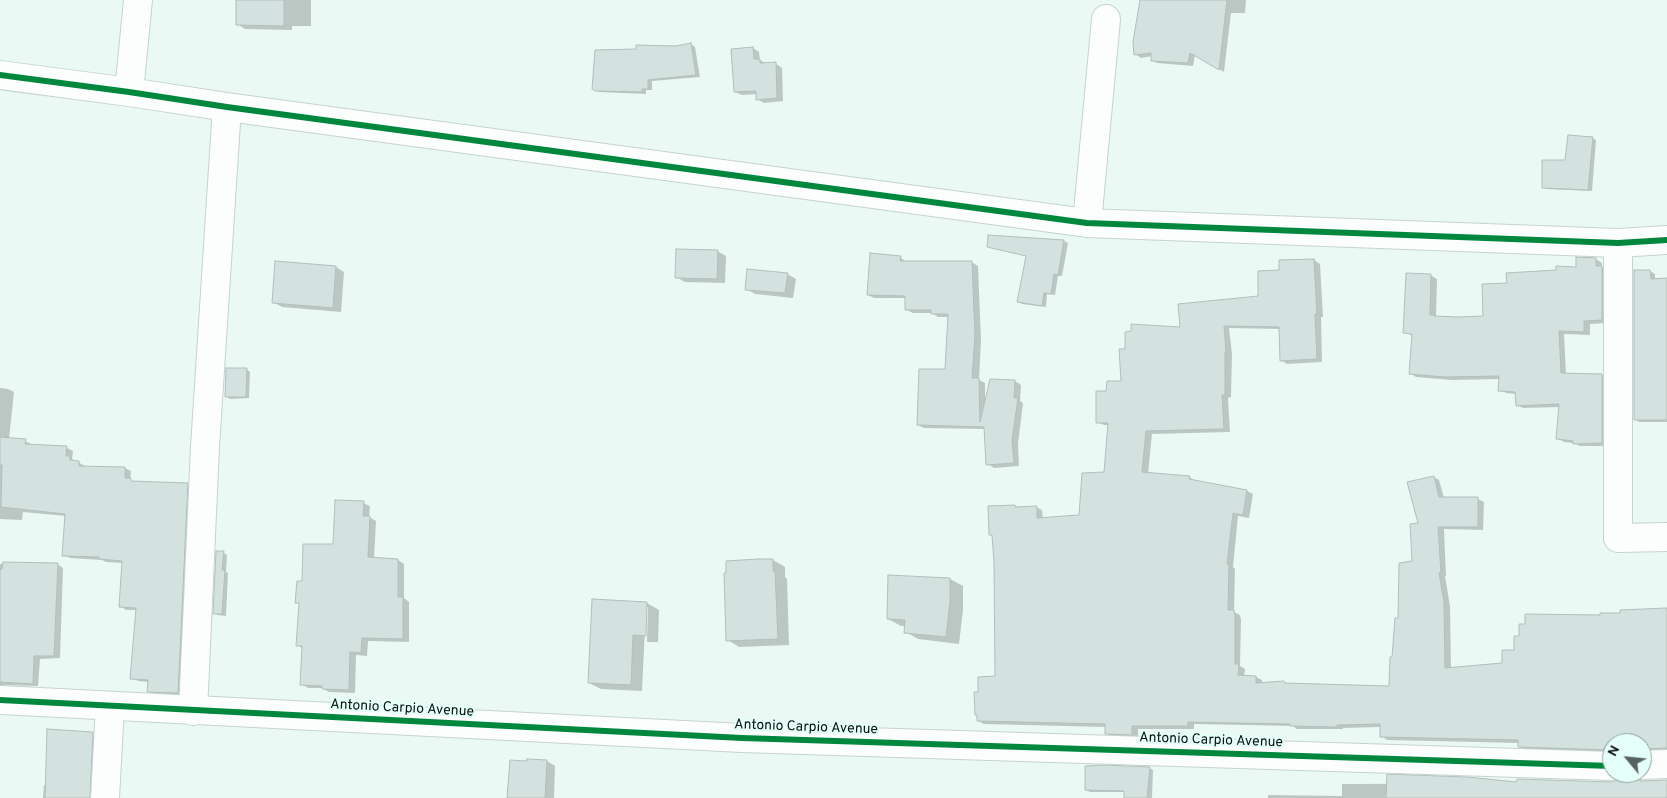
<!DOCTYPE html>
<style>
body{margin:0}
#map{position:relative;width:1667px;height:798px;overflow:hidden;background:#eaf9f4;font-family:Overpass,sans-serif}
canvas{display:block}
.north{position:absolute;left:1602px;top:733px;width:50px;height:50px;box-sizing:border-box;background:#e4fff7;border:1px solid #8ca09b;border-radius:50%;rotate:298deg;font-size:14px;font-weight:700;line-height:20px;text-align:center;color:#071210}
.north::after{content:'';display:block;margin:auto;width:18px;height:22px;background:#566360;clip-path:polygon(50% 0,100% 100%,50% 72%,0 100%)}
</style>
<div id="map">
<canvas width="1667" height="798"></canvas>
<div class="north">N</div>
</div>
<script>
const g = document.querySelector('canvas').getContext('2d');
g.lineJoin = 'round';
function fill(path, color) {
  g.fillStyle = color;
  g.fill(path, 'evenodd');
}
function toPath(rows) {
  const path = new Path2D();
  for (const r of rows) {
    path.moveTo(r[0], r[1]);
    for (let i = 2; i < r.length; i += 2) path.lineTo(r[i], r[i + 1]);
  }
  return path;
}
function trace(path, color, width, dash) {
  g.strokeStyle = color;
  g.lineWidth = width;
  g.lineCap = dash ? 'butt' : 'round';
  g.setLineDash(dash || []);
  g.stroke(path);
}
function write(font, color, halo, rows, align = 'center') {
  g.font = font + ' Overpass,sans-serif';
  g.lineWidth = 4.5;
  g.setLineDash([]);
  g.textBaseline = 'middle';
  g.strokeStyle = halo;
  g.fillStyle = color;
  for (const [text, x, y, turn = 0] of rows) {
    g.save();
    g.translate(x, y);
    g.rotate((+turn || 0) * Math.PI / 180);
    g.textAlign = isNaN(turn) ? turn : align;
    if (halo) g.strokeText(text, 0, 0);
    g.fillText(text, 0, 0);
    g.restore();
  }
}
const shadow = toPath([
 [237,0,311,0,311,26,292,26,292,30,245,29,237,24],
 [1139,0,1246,0,1245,13,1231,13,1224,72,1195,55,1193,66,1157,63,1152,60,1152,56,1141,58,1135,54,1141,2],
 [691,44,695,47,700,77,652,81,652,90,646,90,646,94,600,92,593,88,637,51],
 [753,48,759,52,760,60,767,64,776,64,782,68,783,101,764,103,757,99,757,94,742,95,735,92],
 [1592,138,1596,140,1592,191,1547,189,1543,187,1566,162],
 [989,237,1064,241,1068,243,1062,276,1058,276,1055,295,1047,294,1046,307,1022,304,1018,301,1027,256,992,248,988,246],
 [717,251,726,256,725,283,685,282,676,277],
 [900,257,906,262,971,262,978,266,981,340,979,380,985,383,985,402,991,380,1015,381,1021,385,1020,401,1023,403,1018,444,1019,466,994,468,988,464,985,429,924,428,918,425,946,370,949,317,938,317,932,313,913,313,907,310,907,298,874,298,868,295],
 [1596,259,1602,263,1602,267,1608,271,1608,323,1590,324,1590,335,1564,334,1566,375,1602,375,1608,379,1608,446,1580,446,1574,443,1564,442,1558,438,1560,407,1523,408,1517,405,1516,394,1506,393,1500,390,1500,379,1452,380,1416,377,1410,373,1413,336,1405,332,1430,275,1437,279,1436,317,1484,318,1508,284,1558,271,1577,268],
 [1314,260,1320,264,1323,317,1321,317,1322,362,1287,364,1281,360,1280,329,1229,328,1232,354,1231,397,1228,398,1230,432,1152,434,1148,474,1189,477,1195,481,1247,491,1253,494,1249,518,1238,516,1233,567,1235,569,1234,612,1240,615,1241,620,1240,666,1245,669,1244,676,1256,677,1262,680,1262,684,1284,682,1288,684,1390,687,1399,619,1414,562,1419,524,1433,477,1439,480,1444,498,1478,499,1484,502,1483,530,1444,529,1446,576,1445,576,1450,606,1451,668,1504,664,1515,651,1601,617,1667,609,1667,752,1642,754,1642,743,1612,743,1612,753,1525,750,1519,747,1519,743,1387,740,1381,736,1381,727,1343,728,1343,729,1297,729,1293,726,1194,724,1194,729,1138,729,1138,738,1112,737,1106,733,1106,727,984,724,978,721,978,716,976,714,979,693,996,677,995,562,993,536,990,535,1015,506,1018,508,1036,507,1042,510,1043,519,1081,517,1105,473,1109,425,1104,425,1098,422,1107,393,1122,383,1182,328,1260,297,1281,271],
 [336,267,344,272,341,312,282,307,273,302],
 [1650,271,1655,274,1655,280,1667,280,1667,422,1639,422,1635,419],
 [787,274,796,279,793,298,755,294,747,289],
 [246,369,250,372,249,398,230,399,226,396],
 [0,388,8,389,14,392,9,439,25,441,31,444,31,446,67,448,73,451,72,459,85,466,85,467,125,468,131,471,130,480,134,482,187,484,193,487,184,696,154,695,148,691,149,682,138,681,132,678,137,610,126,610,120,606,123,563,106,562,102,560,70,558,64,555,66,516,23,512,22,520,0,519],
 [363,503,370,506,369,517,376,521,374,559,398,560,404,564,404,598,409,602,409,642,368,641,367,656,356,655,355,693,329,692,322,688,308,688,301,684,303,649,298,645,301,605,296,602,304,582,334,546],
 [223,553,227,555,226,572,228,573,226,616,218,615,214,613],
 [773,560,785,567,785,577,787,579,789,645,739,647,728,640,727,563],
 [0,564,57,564,63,568,60,658,40,659,38,686,2,685,2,686,0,686],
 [950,579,963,586,963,610,959,644,918,639,906,632,906,626,901,626,888,619],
 [647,603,659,610,658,642,647,642,648,607,646,607,642,691,601,689,589,683],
 [93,733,100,737,96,798,43,798,44,785,47,785],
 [511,761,547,761,555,766,554,798,509,798],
 [1149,768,1153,770,1152,798,1124,798,1125,792,1090,792,1086,790],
 [1627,773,1633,773,1635,779,1643,782,1667,781,1667,798,1268,798,1268,795,1342,796,1342,784,1612,783,1620,781]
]);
const building = toPath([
 [236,0,284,0,284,26,236,25,236,0],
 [1140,0,1227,0,1219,70,1190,53,1188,63,1151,61,1151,53,1134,55,1133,42,1140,0],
 [691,43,696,75,648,80,648,89,642,89,642,92,595,91,592,89,595,50,636,49,636,45,676,46,691,43],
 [753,47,754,59,760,59,760,63,776,62,777,98,756,100,756,91,734,92,731,49,753,47],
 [1568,135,1593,137,1588,190,1542,188,1542,160,1565,160,1568,135],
 [988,235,1064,240,1058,275,1054,274,1051,294,1044,293,1042,306,1017,302,1026,256,987,247,988,235],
 [676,249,718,250,717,279,675,278,676,249],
 [870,253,901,256,900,261,972,261,975,336,972,378,979,378,980,422,990,379,1015,380,1014,398,1018,398,1012,440,1014,463,986,465,984,427,917,425,919,369,945,369,948,314,931,314,931,310,905,310,905,296,867,295,870,253],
 [1576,257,1596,258,1596,266,1602,266,1602,320,1584,321,1584,332,1559,331,1561,373,1602,374,1602,443,1573,444,1573,441,1556,439,1559,404,1516,406,1515,392,1498,391,1499,376,1445,377,1409,374,1412,334,1403,333,1406,273,1431,274,1430,315,1434,315,1434,316,1458,317,1483,316,1482,284,1507,283,1506,273,1556,270,1556,266,1576,267,1576,257],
 [1314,259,1317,314,1315,314,1317,359,1280,361,1279,327,1224,326,1226,351,1225,352,1225,395,1222,395,1224,429,1146,431,1142,472,1190,476,1189,479,1247,490,1243,515,1233,513,1227,564,1229,564,1228,610,1234,610,1235,616,1235,664,1239,664,1238,675,1256,676,1256,683,1284,681,1285,683,1389,686,1390,657,1392,657,1395,618,1398,618,1399,563,1412,561,1410,524,1418,523,1407,482,1434,476,1439,497,1478,497,1478,527,1438,527,1441,573,1439,573,1444,602,1445,668,1502,663,1502,650,1514,650,1514,636,1519,636,1519,624,1525,624,1525,614,1600,615,1600,613,1620,613,1620,610,1667,608,1667,748,1642,749,1642,743,1612,743,1612,750,1518,747,1518,740,1380,737,1380,724,1337,725,1337,727,1290,726,1290,724,1188,722,1188,726,1132,726,1132,735,1105,734,1105,724,977,721,977,715,975,715,974,692,978,692,978,677,995,676,994,562,992,535,989,535,988,506,1015,505,1015,507,1037,506,1037,518,1079,515,1082,473,1104,472,1108,423,1096,423,1096,391,1106,391,1107,381,1121,381,1119,349,1125,349,1125,332,1131,331,1131,324,1180,327,1178,304,1258,296,1258,271,1279,270,1279,260,1314,259],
 [275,261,336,266,333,308,272,303,275,261],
 [747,269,788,273,785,293,745,290,747,269],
 [1634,270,1650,270,1651,279,1667,278,1667,420,1634,420,1634,270],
 [226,368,247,368,246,397,225,397,226,368],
 [0,437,26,439,25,444,67,446,66,456,70,456,70,460,79,461,79,466,125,467,125,478,131,478,131,481,188,483,178,693,147,692,148,680,130,679,136,608,119,607,122,561,99,559,99,557,62,556,65,514,1,507,2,465,0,465,0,437],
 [335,500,364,501,363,516,370,516,368,557,398,559,398,597,403,597,403,639,362,638,361,653,350,652,349,690,322,689,322,686,300,685,302,646,296,646,299,603,295,603,297,581,302,581,303,544,333,544,335,500],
 [216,551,224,551,222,570,225,570,222,614,213,614,216,551],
 [758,559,773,559,773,571,775,571,778,639,726,641,724,573,726,573,726,561,758,559],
 [3,562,58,563,54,656,34,656,33,684,0,682,0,569,2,569,3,562],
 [888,575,950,578,950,602,946,637,904,633,905,620,887,619,888,575],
 [592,599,647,602,646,636,633,635,631,685,588,683,592,599],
 [47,729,93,732,90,798,45,798,47,729],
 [527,759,547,760,545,798,507,798,510,760,527,761,527,759],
 [1104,765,1150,767,1147,798,1124,798,1124,791,1085,790,1085,766,1104,765],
 [1626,773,1629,773,1635,779,1642,781,1667,780,1667,798,1386,798,1387,774,1468,777,1516,782,1517,779,1612,782,1620,779,1626,773]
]);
const street = toPath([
 [0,75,129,92,227,107,1087,223,1618,243,1667,240],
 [129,92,138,0],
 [1087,223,1106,19],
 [1618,243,1618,538,1667,537],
 [193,711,205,447,227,107],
 [105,798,110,706]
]);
const secondary = toPath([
 [0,700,742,738,1612,766],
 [1642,765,1667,764]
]);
const cycleway = toPath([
 [0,75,129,92,227,107,1087,223,1618,243,1667,240],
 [0,700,742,738,1612,766]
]);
const streetNames = [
 ["Antonio Carpio Avenue",402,709,3],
 ["Antonio Carpio Avenue",806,728,2],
 ["Antonio Carpio Avenue",1211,741,2]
];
fill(shadow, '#0003');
fill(building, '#d3e2de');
trace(building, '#b2bfbb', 1);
trace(street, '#c6d3cf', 30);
trace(secondary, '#c6d3cf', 30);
trace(street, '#fcfefd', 28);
trace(secondary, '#fcfefd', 28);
trace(cycleway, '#00873e', 6);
write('14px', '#071210', '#e4fff7', streetNames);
</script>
